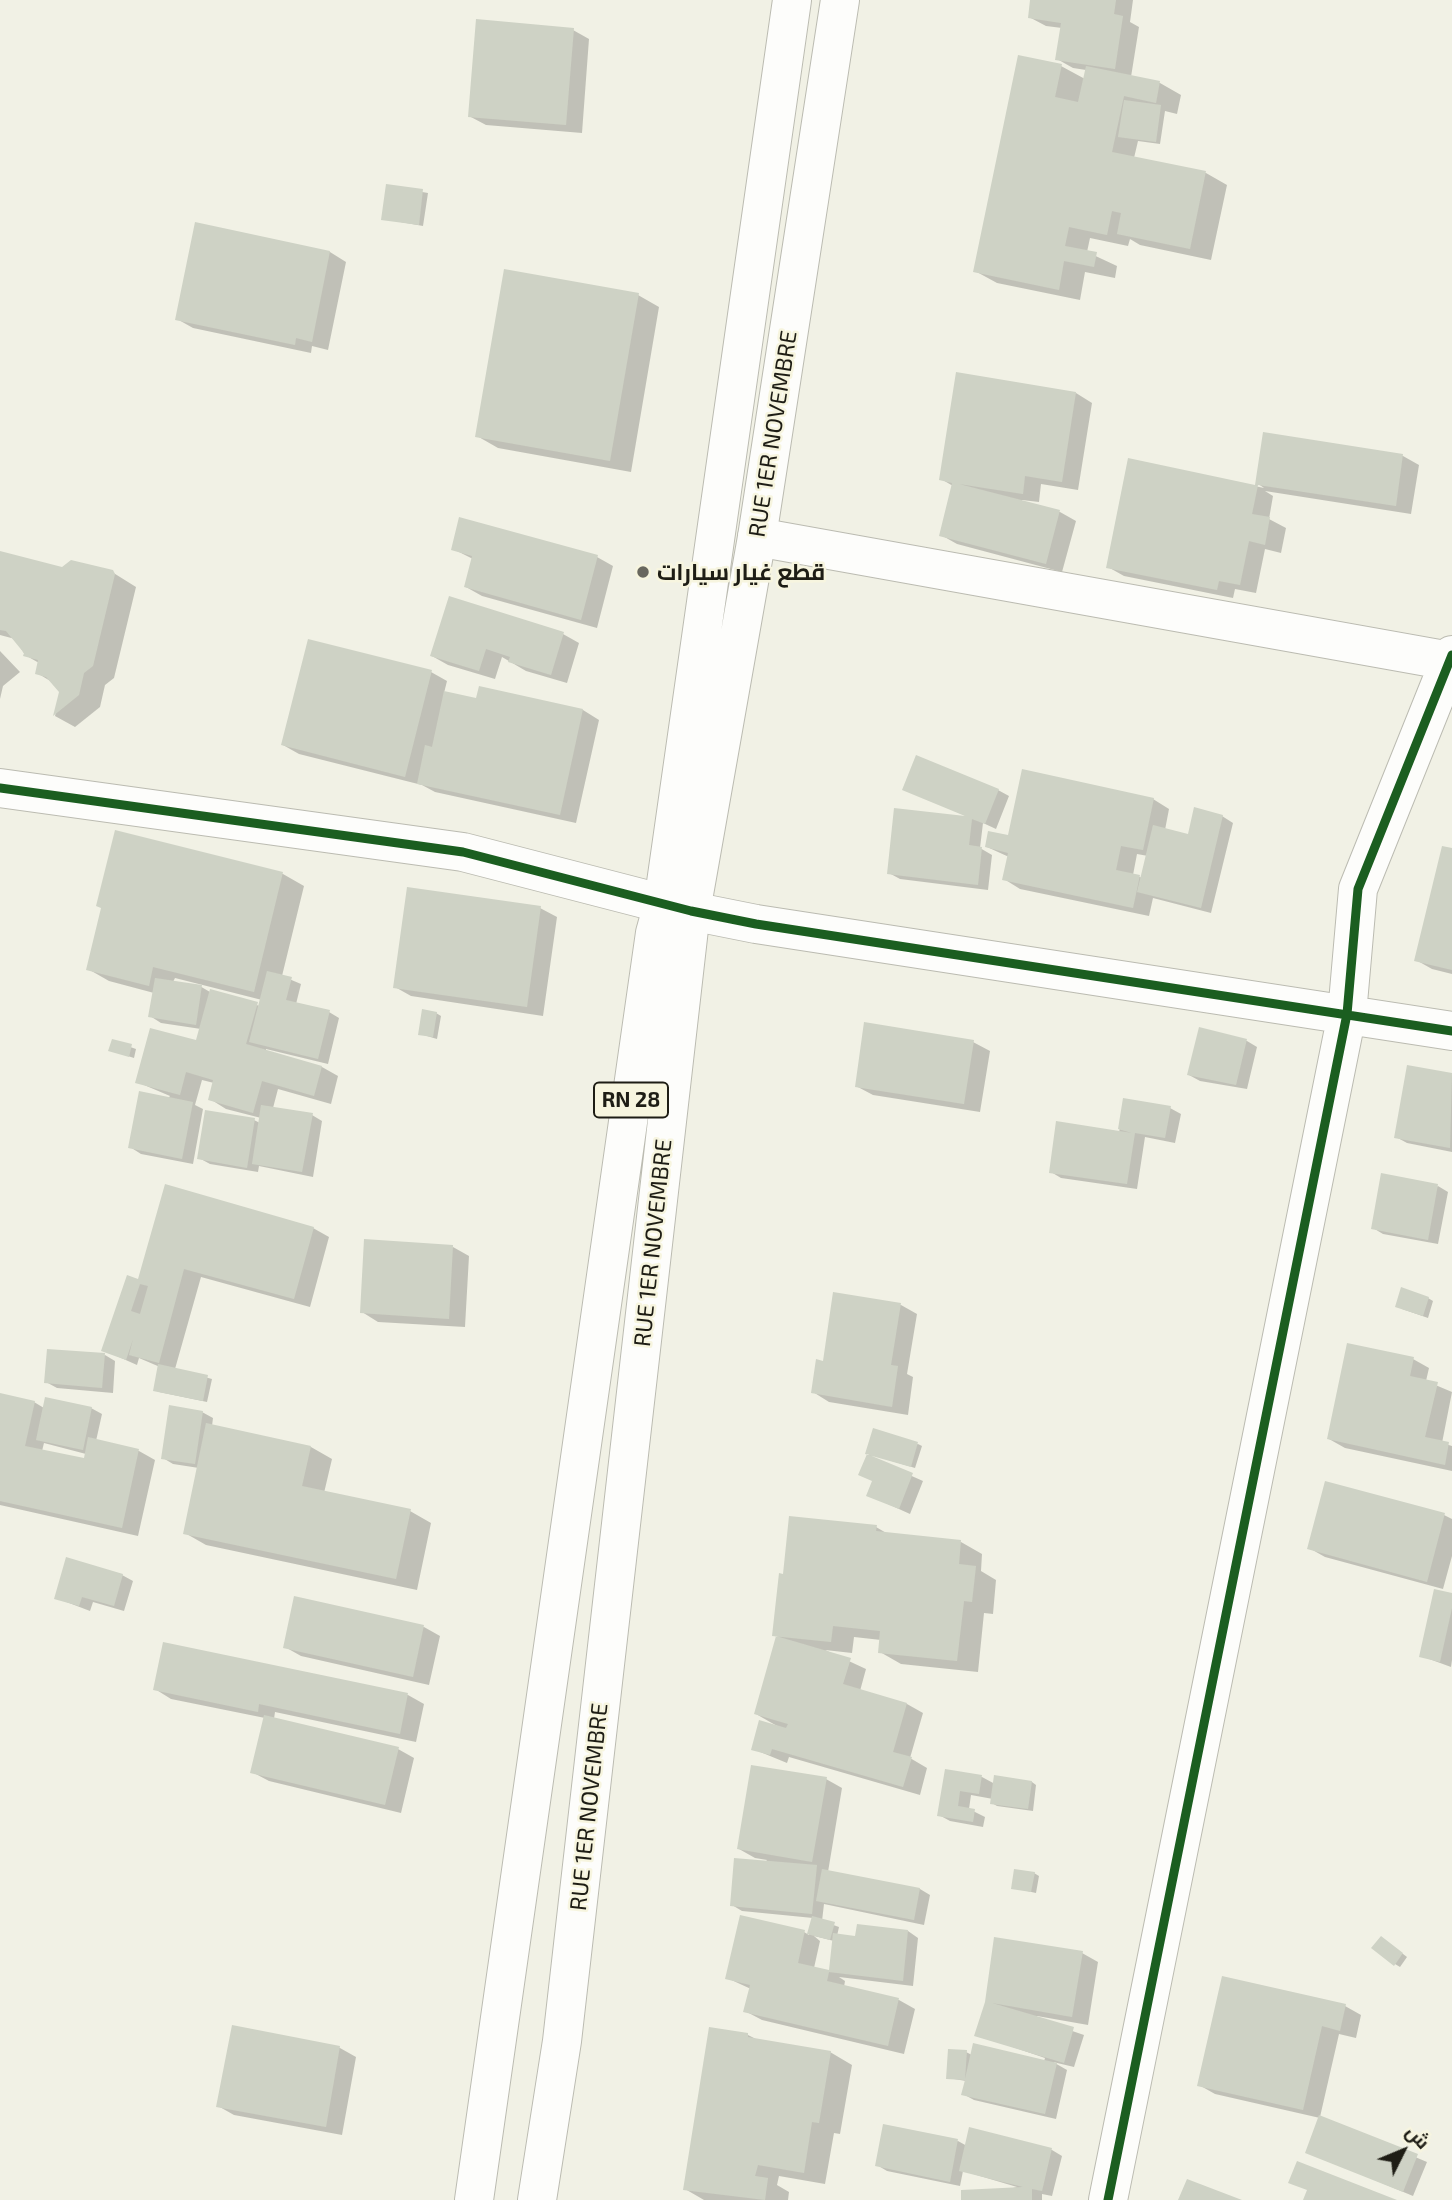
<!DOCTYPE html>
<meta charset="utf-8">
<style>
body{margin:0}
#map{position:relative;width:1452px;height:2200px;overflow:hidden;background:#f1f1e5;font-family:"Exo 2",Cairo,sans-serif}
canvas{display:block}
.north{position:absolute;left:1368px;top:2116px;width:70px;height:70px;-webkit-text-stroke:5px #f7f5df;paint-order:stroke;rotate:47deg;font-size:19px;font-weight:700;line-height:28px;text-align:center;color:#1e1d15}
.north::after{content:'';display:block;margin:auto;width:24px;height:32px;background:#1e1d15;clip-path:polygon(50% 0,100% 100%,50% 72%,0 100%)}
</style>
<div id="map">
<canvas width="1452" height="2200"></canvas>
<div class="north">ش</div>
</div>
<script>
const g = document.querySelector('canvas').getContext('2d');
g.lineJoin = 'round';
function fill(path, color) {
  g.fillStyle = color;
  g.fill(path, 'evenodd');
}
function toPath(rows) {
  const path = new Path2D();
  for (const r of rows) {
    path.moveTo(r[0], r[1]);
    for (let i = 2; i < r.length; i += 2) path.lineTo(r[i], r[i + 1]);
  }
  return path;
}
function trace(path, color, width, dash) {
  g.strokeStyle = color;
  g.lineWidth = width;
  g.lineCap = dash ? 'butt' : 'round';
  g.setLineDash(dash || []);
  g.stroke(path);
}
function write(font, color, halo, rows, align = 'center') {
  g.font = font + ' "Exo 2",Cairo,sans-serif';
  g.lineWidth = 5;
  g.setLineDash([]);
  g.textBaseline = 'middle';
  g.strokeStyle = halo;
  g.fillStyle = color;
  for (const [text, x, y, turn = 0] of rows) {
    g.save();
    g.translate(x, y);
    g.rotate((+turn || 0) * Math.PI / 180);
    g.textAlign = isNaN(turn) ? turn : align;
    if (halo) g.strokeText(text, 0, 0);
    g.fillText(text, 0, 0);
    g.restore();
  }
}
const shadow = toPath([
 [1032,0,1133,0,1130,22,1139,27,1131,77,1160,83,1181,95,1177,114,1165,111,1160,144,1138,141,1134,158,1206,173,1227,185,1211,260,1140,245,1130,239,1128,246,1090,238,1087,252,1117,266,1115,278,1085,272,1080,300,997,283,975,271,1061,66,1085,79,1086,70,1073,68,1057,59,1062,28,1046,26,1029,17],
 [573,30,589,39,582,133,486,125,469,116],
 [388,186,428,193,423,226,383,219],
 [196,224,330,252,346,262,328,350,312,346,311,353,193,328,177,319],
 [638,295,659,307,631,472,498,448,477,436],
 [1076,393,1092,403,1078,490,1041,484,1039,502,1022,500,1022,502,1060,512,1076,521,1062,572,957,544,941,535,953,486,941,479],
 [1264,434,1403,456,1419,465,1411,514,1265,491,1273,496,1269,519,1286,528,1281,553,1265,549,1256,593,1235,589,1233,598,1124,576,1108,567,1129,460,1264,488,1257,483],
 [453,549,597,557,613,566,597,628,482,596,466,587,473,559],
 [0,553,63,569,112,572,136,587,114,678,105,685,100,707,75,727,55,716,61,692,52,682,37,673,39,663,25,655,15,639,0,635],
 [450,599,563,634,579,643,567,683,526,671,502,657,495,679,448,665,432,656],
 [0,651,20,672,3,686,0,699],
 [431,672,447,681,444,693,478,700,583,710,599,720,576,823,435,792,422,785,299,754,283,745],
 [904,789,998,790,1009,796,996,829,983,823,980,848,992,855,988,890,900,879,889,873,966,816],
 [1153,799,1169,809,1165,830,1189,836,1222,816,1233,823,1211,913,1153,898,1149,916,1020,889,1004,879,1009,857,987,847],
 [1137,854,1148,856,1143,878,1133,875],
 [116,832,283,874,304,886,282,976,301,984,296,1004,329,1012,339,1018,328,1064,266,1049,266,1052,322,1067,338,1076,331,1104,278,1089,273,1108,312,1115,322,1121,313,1177,259,1166,258,1172,210,1164,199,1158,254,1120,260,1123,261,1118,226,1109,210,1099,214,1083,202,1080,195,1105,203,1109,193,1164,141,1154,130,1147,170,1096,137,1082,197,1042,201,1029,161,1023,150,1016,154,993,109,981,88,969,103,908],
 [175,978,262,1000,260,1006,210,992,198,985,173,982],
 [1452,850,1452,974,1432,969,1416,960],
 [540,908,557,917,543,1016,411,996,395,987],
 [436,1013,441,1016,437,1039,420,1034],
 [1200,1029,1247,1041,1257,1047,1247,1089,1200,1081,1189,1075],
 [113,1041,136,1049,134,1058,115,1052],
 [973,1042,990,1051,980,1112,873,1095,856,1086],
 [1409,1067,1452,1075,1452,1152,1407,1143,1396,1137],
 [1124,1100,1170,1108,1181,1114,1175,1143,1145,1137,1137,1189,1061,1178,1051,1172,1119,1133],
 [1438,1186,1448,1192,1438,1244,1383,1234,1373,1228],
 [313,1228,329,1237,310,1307,201,1277,175,1369,212,1379,207,1402,159,1392,155,1390,160,1367,139,1358,137,1365,103,1350,140,1281],
 [453,1247,469,1256,465,1327,378,1322,362,1312],
 [835,1294,901,1305,917,1314,907,1374,913,1377,908,1415,829,1402,813,1392,824,1363],
 [1428,1298,1433,1301,1428,1318,1402,1309],
 [105,1355,115,1361,113,1393,57,1388,46,1382],
 [1413,1359,1429,1368,1426,1381,1452,1392,1442,1443,1452,1446,1452,1471,1345,1448,1329,1439],
 [0,1395,34,1402,44,1408,91,1408,102,1414,96,1441,139,1451,155,1460,138,1536,0,1505],
 [44,1443,86,1454,85,1460,42,1451],
 [202,1412,213,1418,212,1426,311,1447,332,1459,324,1493,410,1511,431,1523,417,1590,206,1545,185,1533,199,1468,173,1464,163,1458],
 [918,1444,922,1446,915,1468,872,1455,871,1458,923,1481,910,1514,868,1495,873,1481,869,1454],
 [1444,1515,1452,1519,1452,1556,1443,1589,1325,1557,1309,1548],
 [876,1527,888,1534,961,1542,982,1554,981,1571,996,1580,993,1614,984,1613,978,1672,901,1664,880,1652,881,1640,854,1637,852,1653,825,1650,866,1669,860,1691,907,1704,923,1713,910,1758,927,1768,920,1795,789,1757,787,1763,753,1749,777,1726,756,1714,778,1637],
 [122,1575,133,1581,124,1611,93,1602,90,1611,56,1598],
 [1452,1595,1452,1660,1451,1667,1421,1656],
 [424,1627,440,1636,429,1685,301,1656,285,1647],
 [155,1689,408,1695,424,1704,416,1742,275,1712,274,1719,398,1749,414,1758,401,1813,269,1781,252,1772,265,1718,171,1699],
 [946,1771,982,1777,995,1784,1032,1782,1036,1785,1033,1811,997,1806,992,1803,993,1799,971,1795,969,1809,985,1817,983,1827,950,1821,939,1815],
 [826,1779,842,1788,828,1872,920,1889,930,1895,924,1925,824,1904,822,1921,839,1927,837,1936,856,1938,908,1931,918,1938,913,1986,839,1977,845,1981,844,1987,899,2000,915,2009,904,2054,762,2020,745,2011,751,1989,727,1978,804,1932,809,1935,813,1918,742,1911,732,1905,767,1860,755,1858,739,1849],
 [814,1936,834,1941,831,1972,814,1968,820,1941],
 [1034,1873,1039,1876,1036,1893,1013,1888],
 [1386,1941,1407,1957,1400,1967,1395,1964],
 [1082,1953,1098,1962,1088,2025,1037,2016,1037,2019,1084,2035,1074,2067,1053,2062,1067,2070,1056,2119,974,2100,963,2094,966,2081,948,2078,966,2052,972,2055,1044,2061,1045,2058,977,2035,987,2001],
 [1345,2006,1361,2015,1356,2038,1339,2034,1320,2117,1427,2162,1413,2196,1307,2152,1320,2118,1215,2094,1199,2085],
 [233,2027,340,2048,356,2057,342,2135,234,2115,218,2106],
 [748,2035,758,2040,830,2052,852,2065,840,2134,834,2133,825,2184,779,2176,777,2185,789,2192,788,2200,704,2200,685,2189],
 [971,2129,1052,2150,1062,2156,1052,2196,1042,2194,1042,2200,963,2200,1017,2187,963,2171,960,2186,887,2171,877,2165,958,2141,967,2146]
]);
const building = toPath([
 [1030,0,1116,0,1114,14,1123,16,1115,69,1055,60,1061,23,1028,18],
 [476,19,574,28,566,125,468,117],
 [1018,55,1062,64,1055,97,1078,102,1086,66,1160,81,1156,103,1124,96,1112,152,1206,171,1190,249,1117,234,1121,213,1112,211,1107,235,1069,227,1065,246,1097,252,1094,267,1064,261,1059,290,973,272],
 [1124,100,1161,105,1156,142,1118,137],
 [386,184,423,189,419,225,381,220],
 [195,222,330,251,312,342,296,338,295,345,175,320],
 [504,269,639,293,610,461,475,437],
 [956,372,1076,392,1062,482,1025,476,1023,494,959,484,1060,510,1046,564,939,536,952,483,939,480],
 [1263,432,1403,454,1396,506,1258,485,1252,514,1270,517,1265,545,1249,541,1240,585,1219,581,1217,590,1106,568,1128,458,1255,485],
 [459,517,598,555,581,620,464,587,472,556,451,550],
 [0,551,62,567,71,560,113,570,115,574,93,666,84,673,79,695,53,716,59,692,46,677,35,674,38,660,23,656,24,653,6,631,0,630],
 [449,596,564,632,551,675,508,662,510,657,486,649,479,671,430,656],
 [308,639,432,670,405,777,281,745],
 [479,686,583,709,560,815,417,784,425,745,432,747,444,691,476,698],
 [916,755,999,789,985,824,972,819,969,845,982,847,978,885,887,874,894,808,965,816,902,790],
 [1022,769,1154,798,1143,850,1121,846,1116,870,1140,875,1133,908,1002,880,1008,853,985,847,988,831,1008,835],
 [1194,807,1223,815,1201,908,1137,892,1153,825,1188,834],
 [115,830,283,872,254,992,153,967,149,986,86,970,101,908,96,906],
 [1442,846,1452,848,1452,970,1414,961],
 [407,887,541,906,527,1007,393,988],
 [267,971,292,977,286,1000,330,1010,318,1059,249,1042],
 [155,978,202,985,196,1025,148,1017],
 [210,989,258,1002,246,1044,322,1066,314,1096,262,1081,253,1113,208,1100,213,1080,186,1072,180,1095,135,1083,150,1028,196,1040],
 [422,1009,437,1012,433,1037,418,1035],
 [864,1022,974,1040,964,1104,855,1087],
 [1199,1027,1247,1039,1236,1085,1187,1075],
 [112,1039,132,1044,129,1057,108,1051],
 [1407,1065,1452,1073,1450,1148,1394,1138],
 [139,1091,193,1102,182,1159,128,1148],
 [1123,1098,1171,1106,1165,1138,1135,1133,1127,1184,1049,1173,1056,1121,1132,1133,1118,1129],
 [261,1105,313,1113,302,1172,252,1164],
 [205,1110,255,1118,247,1168,197,1159],
 [1381,1173,1438,1184,1428,1240,1371,1229],
 [165,1184,314,1227,294,1299,184,1269,159,1363,129,1355,133,1339,126,1360,101,1351,127,1275,138,1279],
 [140,1284,148,1286,140,1314,131,1311],
 [364,1239,453,1245,449,1319,360,1313],
 [1401,1287,1429,1297,1423,1316,1395,1307],
 [833,1292,901,1303,891,1365,898,1366,892,1407,811,1393,816,1359,823,1361],
 [1347,1343,1414,1357,1410,1376,1438,1382,1425,1437,1449,1442,1445,1465,1327,1439],
 [47,1349,105,1353,102,1388,44,1383],
 [158,1364,208,1375,203,1401,153,1391],
 [0,1393,35,1401,25,1446,84,1458,88,1437,139,1449,122,1528,0,1501],
 [45,1397,92,1407,83,1450,36,1440],
 [169,1405,203,1411,195,1464,161,1459],
 [206,1423,311,1446,302,1486,411,1509,396,1579,183,1534],
 [873,1428,918,1442,911,1467,865,1454],
 [867,1454,913,1473,899,1509,866,1496,872,1481,858,1475],
 [1325,1481,1445,1513,1427,1582,1307,1549],
 [789,1516,877,1525,876,1531,961,1540,959,1564,976,1566,972,1602,964,1601,957,1661,878,1653,880,1631,833,1626,831,1642,772,1636,779,1573,783,1574],
 [66,1557,123,1574,114,1606,82,1597,79,1606,54,1599],
 [1434,1589,1452,1593,1452,1608,1440,1662,1419,1657],
 [294,1596,424,1625,413,1677,283,1648],
 [776,1636,851,1658,843,1684,907,1703,893,1752,912,1757,903,1787,772,1749,770,1755,751,1750,759,1720,786,1728,788,1724,754,1714],
 [163,1642,408,1693,400,1734,259,1704,258,1712,153,1690],
 [264,1715,399,1747,385,1805,250,1773],
 [751,1765,827,1777,812,1862,737,1849],
 [945,1769,982,1775,979,1794,960,1791,958,1806,975,1809,973,1822,937,1816],
 [994,1775,1032,1781,1028,1809,990,1804],
 [734,1858,817,1865,812,1914,730,1906],
 [822,1869,920,1888,914,1920,816,1901],
 [1014,1869,1035,1872,1031,1892,1011,1889],
 [740,1915,805,1930,798,1963,829,1970,833,1933,855,1936,857,1924,908,1930,903,1981,829,1972,827,1981,899,1998,888,2046,743,2012,750,1985,725,1979],
 [812,1916,835,1922,830,1940,807,1934],
 [1381,1936,1403,1953,1394,1966,1371,1948],
 [994,1937,1083,1951,1072,2017,992,2003,1074,2027,1064,2063,974,2036,985,2002],
 [1222,1976,1346,2004,1340,2031,1322,2026,1303,2110,1197,2086],
 [232,2025,340,2046,326,2127,216,2107],
 [709,2027,748,2033,748,2037,831,2051,819,2123,812,2122,804,2173,758,2165,755,2176,768,2178,765,2200,683,2190],
 [973,2043,1057,2063,1045,2114,961,2095,965,2080,946,2079,948,2049,967,2050,965,2079],
 [1319,2115,1418,2154,1403,2192,1305,2153],
 [883,2124,958,2139,950,2182,875,2166],
 [969,2127,1052,2148,1042,2191,1032,2189,1032,2200,961,2200,961,2190,1023,2187,959,2171],
 [1297,2161,1397,2200,1303,2200,1307,2190,1288,2183],
 [1187,2179,1242,2200,1178,2200]
]);
const minor = toPath([
 [757,537,1450,661],
 [0,788,463,852,691,911,756,924,1452,1031],
 [1108,2200,1347,1014,1358,889,1452,655]
]);
const major = toPath([
 [474,2200,655,933,663,904,792,0],
 [537,2200,562,2041,691,911,757,537,840,0]
]);
const cycleway = toPath([
 [0,788,463,852,691,911,756,924,1452,1031],
 [1108,2200,1347,1014,1358,889,1452,655]
]);
const markers = [
 [643,572,7,"#68675e"]
];
const shields = [
 [631,1100,74]
];
const shieldNames = [
 ["RN 28",631,1100]
];
const streetNames = [
 ["RUE 1ER NOVEMBRE",773,434,-81],
 ["RUE 1ER NOVEMBRE",653,1243,-84],
 ["RUE 1ER NOVEMBRE",589,1807,-84]
];
const poiNames = [
 ["قطع غيار سيارات",657,572]
];
fill(shadow, '#0003');
fill(building, '#ced2c5');
trace(minor, '#bbbbb1', 40);
trace(major, '#bbbbb1', 40);
trace(minor, '#fdfdfb', 38);
trace(major, '#fdfdfb', 38);
trace(cycleway, '#1b5e20', 9);
for (const [x, y, r, color] of markers) {
  const dot = new Path2D();
  dot.arc(x, y, r, 0, 2 * Math.PI);
  g.fillStyle = color;
  g.fill(dot);
  trace(dot, '#f7f5df', 2.5);
}
for (const [x, y, w] of shields) {
  const box = new Path2D();
  box.roundRect(x - w / 2, y - 17.5, w, 35, 5);
  g.fillStyle = '#f7f5df';
  g.fill(box);
  trace(box, '#1e1d15', 2);
}
write('bold 21px', '#1e1d15', null, shieldNames);
write('23px', '#1e1d15', '#f7f5df', streetNames);
write('bold 23px', '#1e1d15', '#f7f5df', poiNames, 'left');
</script>
